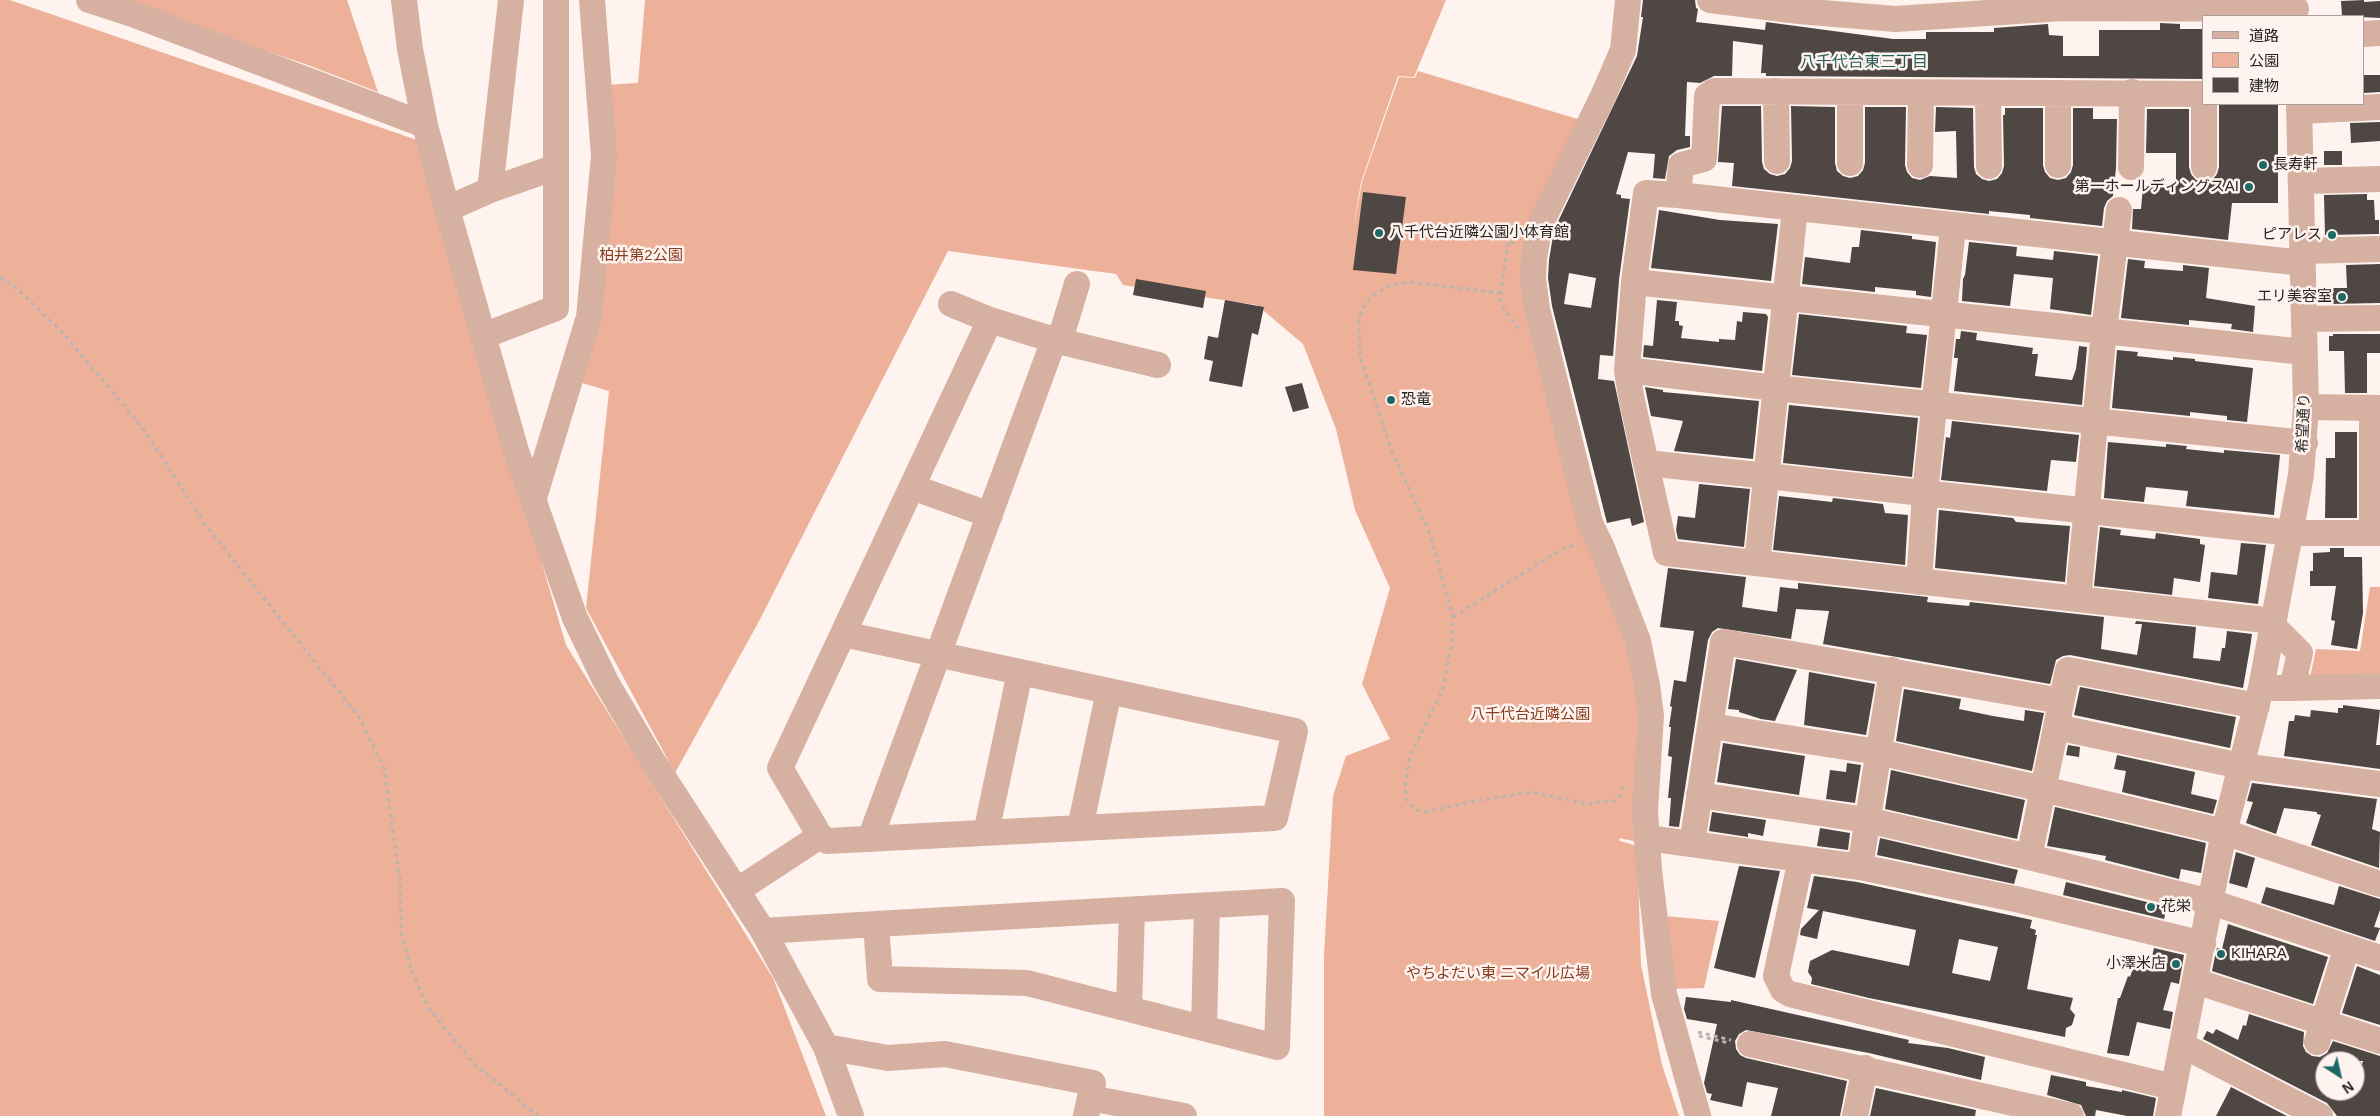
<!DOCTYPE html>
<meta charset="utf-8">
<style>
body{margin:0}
#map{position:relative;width:2380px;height:1116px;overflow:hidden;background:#fef3ef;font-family:Helvetica,"Noto Sans JP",sans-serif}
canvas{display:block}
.legend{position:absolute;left:2202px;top:15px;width:162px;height:90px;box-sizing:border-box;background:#fef3ef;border:1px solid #a8a09d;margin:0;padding:6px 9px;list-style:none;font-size:15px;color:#272422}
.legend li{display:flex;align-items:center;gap:10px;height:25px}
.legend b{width:25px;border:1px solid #a8a09d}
.north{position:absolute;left:2315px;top:1051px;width:50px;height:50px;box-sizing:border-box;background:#fef3ef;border:1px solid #a8a09d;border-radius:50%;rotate:145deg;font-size:14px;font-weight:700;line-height:20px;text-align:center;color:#272422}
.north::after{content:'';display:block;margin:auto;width:18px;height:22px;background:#1c6966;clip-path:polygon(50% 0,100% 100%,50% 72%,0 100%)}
</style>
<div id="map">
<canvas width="2380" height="1116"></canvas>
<ul class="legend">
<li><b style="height:6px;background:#d6b0a1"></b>道路</li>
<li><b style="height:14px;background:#edb19a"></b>公園</li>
<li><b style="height:14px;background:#4f4744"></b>建物</li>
</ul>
<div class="north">N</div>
</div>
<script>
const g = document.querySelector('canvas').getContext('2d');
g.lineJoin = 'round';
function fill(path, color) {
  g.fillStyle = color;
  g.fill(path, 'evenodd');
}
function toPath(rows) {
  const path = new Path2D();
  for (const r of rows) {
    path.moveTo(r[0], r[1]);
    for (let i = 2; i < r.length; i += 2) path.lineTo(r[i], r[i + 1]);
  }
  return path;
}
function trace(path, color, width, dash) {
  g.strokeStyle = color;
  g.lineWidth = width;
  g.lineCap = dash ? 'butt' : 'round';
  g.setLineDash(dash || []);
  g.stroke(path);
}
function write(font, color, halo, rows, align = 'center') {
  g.font = font + ' Helvetica,"Noto Sans JP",sans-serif';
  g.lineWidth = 5;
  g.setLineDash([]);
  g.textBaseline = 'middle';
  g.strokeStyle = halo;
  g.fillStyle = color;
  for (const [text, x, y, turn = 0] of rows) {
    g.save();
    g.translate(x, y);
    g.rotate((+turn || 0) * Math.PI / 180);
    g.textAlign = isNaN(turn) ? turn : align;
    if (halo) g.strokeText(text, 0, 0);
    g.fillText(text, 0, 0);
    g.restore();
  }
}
const green = toPath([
 [0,0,10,0,417,140,566,645,773,978,826,1116,0,1116],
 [116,0,347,0,378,92,305,64],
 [645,0,1446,0,1414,77,1398,76,1361,182,1353,231,1362,182,1399,77,1415,78,1418,71,1581,120,1525,266,1638,664,1638,842,1619,838,1620,841,1637,846,1641,965,1662,1065,1679,1116,1324,1116,1324,955,1333,796,1346,756,1390,739,1362,684,1390,588,1355,510,1336,429,1303,344,1257,305,1123,285,1116,274,948,251,757,625,675,773,586,608,609,391,582,383,604,85,638,83],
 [2370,587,2380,587,2380,682,2309,682,2316,649,2360,651],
 [1665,916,1719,921,1704,988,1672,989]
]);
const building = toPath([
 [1643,0,1695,0,1696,8,1698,9,1696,22,1765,30,1766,22,1893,39,1926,39,1926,32,1994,32,1994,28,2048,24,2049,35,2063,36,2063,56,2099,56,2099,30,2160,30,2160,23,2180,24,2180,29,2204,29,2204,79,1766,76,1766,73,1761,73,1763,45,1733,41,1732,76,1714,76,1700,83,1687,82,1685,136,1690,136,1690,147,1677,150,1669,156,1665,179,1653,178,1655,154,1628,152,1616,194,1621,195,1621,198,1630,199,1619,280,1613,356,1600,355,1598,379,1614,381,1644,522,1632,526,1630,518,1607,523,1552,306,1548,278,1549,260,1554,230,1637,56,1643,17,1641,17],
 [1569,273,1596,278,1591,308,1564,304],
 [2364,0,2364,2,2380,1,2380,18,2342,16,2341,1],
 [2364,75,2380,75,2380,92,2364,93],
 [2219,104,2278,104,2278,203,2232,203,2228,240,2132,229,2133,209,2141,209,2143,186,2160,188,2161,184,2176,185,2176,153,2146,153,2147,109,2189,109,2189,167,2191,174,2196,180,2204,182,2212,180,2217,174,2219,167],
 [1722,106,1761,106,1762,162,1764,169,1770,174,1777,176,1785,174,1790,168,1792,161,1791,106,1835,107,1835,163,1837,171,1843,176,1850,178,1858,176,1863,170,1865,163,1865,107,1906,107,1905,165,1907,172,1912,178,1920,180,1930,176,1957,178,1956,131,1935,132,1936,107,1973,108,1974,167,1976,174,1982,179,1989,181,1997,179,2002,173,2004,166,2003,115,2005,115,2005,108,2043,108,2043,165,2045,172,2050,178,2058,180,2066,178,2071,172,2073,165,2073,108,2093,108,2093,119,2117,119,2116,168,2113,196,2107,201,2104,208,2102,226,2030,218,2030,215,1989,211,1989,214,1732,186,1734,163,1718,162],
 [2380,122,2380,141,2351,143,2350,123],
 [2324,151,2342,151,2342,165,2324,165],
 [1363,192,1406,197,1396,274,1353,270],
 [2367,194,2367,200,2374,200,2375,220,2379,220,2379,234,2325,235,2324,195],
 [1659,210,1720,220,1778,224,1771,281,1651,268],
 [1861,230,1912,236,1912,239,1936,242,1931,297,1916,295,1916,291,1875,287,1875,292,1802,284,1805,257,1850,263,1852,247,1859,247],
 [1969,242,2017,247,2016,256,2053,260,2054,251,2098,256,2091,315,2050,309,2053,278,2014,274,2010,306,1962,301,1963,279,1965,275],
 [2128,259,2145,261,2144,268,2183,271,2183,265,2209,268,2206,298,2255,306,2253,332,2231,329,2232,324,2189,320,2189,325,2121,318],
 [2380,264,2380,303,2330,304,2329,288,2347,288,2346,265],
 [1136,279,1206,291,1203,308,1133,295],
 [1225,300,1264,307,1258,335,1252,333,1242,387,1209,381,1213,361,1204,359,1208,336,1218,338],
 [1657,300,1677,302,1675,321,1679,321,1679,325,1683,326,1681,338,1719,342,1719,339,1735,340,1737,321,1742,322,1743,312,1766,314,1768,317,1762,371,1643,357,1644,345,1653,346],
 [1799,314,1907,326,1906,333,1927,335,1921,388,1792,375],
 [1961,331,1977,333,1976,340,2033,348,2032,354,2038,354,2035,376,2072,380,2076,369,2079,346,2087,347,2082,405,1954,391,1958,358,1954,358,1956,339,1960,339],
 [2333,334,2380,334,2380,353,2367,353,2367,393,2345,393,2344,351,2329,351,2329,336,2333,336],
 [2117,350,2138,352,2137,356,2173,360,2173,357,2195,359,2195,361,2253,368,2247,422,2227,420,2227,416,2190,412,2190,416,2112,408],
 [1302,383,1309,408,1293,412,1285,387],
 [1645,387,1663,390,1663,392,1759,401,1753,459,1674,451,1683,421,1651,416],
 [1789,405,1918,418,1912,477,1783,463],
 [1952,421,2079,435,2076,462,2051,460,2047,491,1941,480,1946,437,1950,438],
 [2335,432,2357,432,2357,518,2325,518,2326,458,2335,458],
 [2108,442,2166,447,2166,444,2187,446,2186,449,2224,453,2224,450,2280,455,2274,515,2186,506,2188,491,2146,487,2144,502,2104,498],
 [1699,484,1750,489,1744,547,1678,539,1676,530,1678,516,1695,518],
 [1779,496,1832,502,1833,498,1883,504,1885,513,1908,515,1905,565,1773,550],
 [1939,510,2013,518,2016,522,2070,526,2065,582,1935,568],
 [2100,527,2121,530,2120,535,2155,539,2156,533,2200,539,2200,544,2205,545,2200,582,2174,578,2172,595,2094,586],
 [2241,543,2266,545,2258,604,2208,598,2211,572,2237,575],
 [2330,548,2344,548,2344,557,2362,557,2363,613,2357,649,2331,645,2335,621,2331,620,2336,586,2310,586,2310,571,2313,571,2313,553,2330,552],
 [1668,568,1746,577,1742,607,1777,612,1780,587,1798,589,1798,583,1928,597,1927,602,1969,606,1970,602,2104,617,2101,649,2137,655,2142,624,2135,624,2136,621,2196,627,2193,658,2220,661,2222,648,2225,648,2227,631,2252,634,2250,648,2243,688,2070,655,2063,656,2056,660,2050,684,1823,644,1829,611,1796,609,1791,639,1718,628,1712,632,1708,640,1679,827,1669,826,1671,798,1668,798,1672,757,1668,756,1671,727,1669,727,1672,707,1670,706,1674,680,1686,682,1694,631,1660,627],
 [1736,659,1797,670,1775,721,1761,719,1739,712,1739,710,1728,709],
 [1809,672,1875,684,1866,735,1804,725],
 [2080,687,2236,717,2230,748,2074,715],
 [1904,689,1961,699,1959,709,1993,716,2024,721,2025,710,2044,713,2032,771,1896,741],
 [2343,705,2380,710,2376,745,2380,745,2380,769,2284,756,2289,721,2294,721,2295,715,2310,717,2311,710,2338,713,2338,708,2343,708],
 [1723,743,1805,756,1799,795,1717,782],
 [2068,745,2080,747,2079,757,2066,755],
 [2117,755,2195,772,2191,794,2217,800,2213,814,2122,792,2126,771,2114,769],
 [1847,763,1861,765,1855,803,1826,799,1830,770,1846,772],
 [1891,770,2025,800,2017,839,1885,809],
 [2252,783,2377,799,2372,829,2380,832,2379,868,2311,845,2321,815,2317,814,2317,812,2284,808,2276,834,2246,823,2253,802,2247,801],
 [2055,807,2206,843,2201,873,2181,869,2179,879,2105,860,2106,856,2047,846],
 [1712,812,1766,820,1763,836,1748,833,1748,837,1709,831],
 [1820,828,1850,833,1848,850,1817,846],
 [1880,838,2018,870,2014,884,1877,855],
 [2236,852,2255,858,2247,888,2229,883],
 [1739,866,1780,871,1755,978,1714,968],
 [1814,876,1857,882,2032,920,2030,928,2036,930,2035,935,2037,935,2027,989,2073,998,2070,1009,2075,1015,2072,1025,2066,1028,2065,1037,1869,998,1811,984,1812,978,1808,972,1810,961,1832,950,1909,966,1916,930,1823,911,1817,939,1800,935,1801,929,1819,910,1807,908],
 [1959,939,1998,947,1990,981,1952,973],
 [2066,882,2167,907,2164,919,2063,895],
 [2339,886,2380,899,2380,910,2374,927,2380,928,2375,941,2261,903,2266,887,2334,905],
 [2228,924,2328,957,2313,1004,2212,971,2216,951,2217,948,2222,949],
 [2154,948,2184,955,2179,984,2171,982,2163,1010,2173,1012,2170,1029,2137,1022,2129,1056,2107,1053,2118,998,2120,998,2128,976,2130,977,2137,956,2151,961],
 [2357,966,2380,975,2380,1025,2342,1013],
 [1686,997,1731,1002,1731,1000,1909,1040,1908,1043,1948,1048,1985,1057,1981,1080,1869,1053,1746,1030,1739,1034,1735,1041,1736,1049,1740,1055,1746,1058,1847,1081,1840,1116,1771,1116,1778,1088,1747,1082,1742,1107,1710,1100,1712,1094,1707,1093,1704,1083,1717,1024,1687,1019,1684,1009],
 [2249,1014,2304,1032,2303,1046,2306,1052,2312,1056,2320,1057,2327,1053,2333,1041,2380,1056,2380,1116,2337,1116,2327,1103,2203,1039,2207,1031,2213,1034,2216,1029,2238,1040,2243,1025,2246,1026],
 [2325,1061,2363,1061,2355,1091,2325,1091],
 [2051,1075,2086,1082,2086,1086,2122,1092,2122,1090,2156,1098,2153,1116,2127,1116,2096,1110,2095,1116,2086,1116,2081,1105,2047,1095],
 [2231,1087,2287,1116,2216,1116],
 [1876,1088,1976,1110,1975,1116,1870,1116]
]);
const path = toPath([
 [1515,243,1508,242,1500,302,1518,329],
 [0,278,13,285,63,333,145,431,207,527,359,717,384,768,400,881,401,933,412,971,427,1006,473,1063,538,1116],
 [1501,293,1408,282,1388,286,1369,299,1359,316,1360,356,1392,452,1430,534,1453,617,1451,647,1442,691,1410,756,1405,785,1407,800,1416,810,1424,812,1470,802,1532,792,1587,804,1618,800,1623,785],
 [1453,617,1564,548,1578,545],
 [1698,1032,1731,1040],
 [1699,1036,1729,1043]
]);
const minor = toPath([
 [89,0,138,16,425,125],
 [404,0,410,49,425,125,447,209,516,451,575,618,606,682,652,760,763,931,826,1047,851,1116],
 [511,0,490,190,556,167],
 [1628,0,1623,50,1604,94,1540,225,1534,258,1533,279,1537,309,1590,523,1602,548,1638,641,1647,685,1651,716,1645,810,1649,870,1664,994,1698,1116],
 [1710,0,1799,11,1895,19,2063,8,2296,9],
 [2364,34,2380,33],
 [1776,91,1777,161],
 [1850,92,1850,163],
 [1988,93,1989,166],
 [2058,93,2058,165],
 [2204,94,1714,91,1707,96,1704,159,1681,165,1678,195,1646,193,1634,282,1627,370,1631,396,1666,553,2274,621],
 [2299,111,2380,107],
 [1920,165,1921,93],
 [2131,167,2132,92],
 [2204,167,2204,104],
 [2302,181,2380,179],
 [1678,195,2303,263],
 [447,209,490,190],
 [2303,251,2380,249],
 [1634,282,2304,352],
 [951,304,990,320,1054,340,1158,365],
 [2304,319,2380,318],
 [483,336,556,308,556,0],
 [1627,370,1775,388,2305,443],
 [2306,407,2380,408],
 [1647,463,2292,533,2380,533],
 [912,487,990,515],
 [533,501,589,317,604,156,592,0],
 [2372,533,2372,408],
 [1757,563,1795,209],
 [1919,582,1925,493,1953,227],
 [2078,599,2104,331,2119,210],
 [843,634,1295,731,1275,818,827,841,820,836,780,768,990,320],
 [2261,688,2292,688,2300,653,2273,626],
 [2292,688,2380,686],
 [1711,726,1878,752,2043,789,2224,832,2380,884],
 [2056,727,2241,766,2380,784],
 [1699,795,1867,820,2029,857,2211,902,2380,958],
 [1080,828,1109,691],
 [986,833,1020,672],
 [1647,838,1860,867,2020,900,2203,944],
 [870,839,1054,340,1063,330,1077,284],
 [1692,844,1723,642,2061,701],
 [2029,857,2068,670,2257,706],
 [1801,859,1776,976,1783,990,1790,994,2173,1087],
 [1860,867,1892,670],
 [738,890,820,836],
 [763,931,876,924,1282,901,1277,1047,1027,983,880,979,876,924],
 [2195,981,2380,1041],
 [1129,1009,1132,910],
 [1204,1028,1207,906],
 [2317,1042,2347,947],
 [1750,1044,2071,1116],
 [2182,1045,2320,1116],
 [826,1047,888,1058,945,1054,1093,1083,1086,1116],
 [1090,1098,1184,1116],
 [1855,1116,1865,1068],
 [2168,1116,2224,832,2261,688,2301,475,2306,407,2299,104]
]);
const markers = [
 [2263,165,5,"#1c6966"],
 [2249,187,5,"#1c6966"],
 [1379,233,5,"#1c6966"],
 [2332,235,5,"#1c6966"],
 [2342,297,5,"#1c6966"],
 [1391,400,5,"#1c6966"],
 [2151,907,5,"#1c6966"],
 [2221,954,5,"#1c6966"],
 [2176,964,5,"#1c6966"]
];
const poiNames = [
 ["長寿軒",2273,165],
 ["第一ホールディングスAI",2239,187,"right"],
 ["八千代台近隣公園小体育館",1389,233],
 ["ピアレス",2322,235,"right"],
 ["エリ美容室",2332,297,"right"],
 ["恐竜",1401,400],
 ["花栄",2161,907],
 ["KIHARA",2231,954],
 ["小澤米店",2166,964,"right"]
];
const parkNames = [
 ["柏井第2公園",641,256],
 ["八千代台近隣公園",1530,715],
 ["やちよだい東 ニマイル広場",1498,974]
];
const streetNames = [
 ["希望通り",2304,423,-88]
];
const neighbourhoodNames = [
 ["八千代台東三丁目",1864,63]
];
fill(green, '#edb19a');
fill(building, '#4f4744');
trace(path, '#bbb3af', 3, [4, 4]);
trace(minor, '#d6b0a1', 26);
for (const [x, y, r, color] of markers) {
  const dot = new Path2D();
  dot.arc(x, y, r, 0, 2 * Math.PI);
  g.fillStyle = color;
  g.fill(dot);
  trace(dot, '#fef3ef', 2);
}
write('15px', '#272422', '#fef3ef', poiNames, 'left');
write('15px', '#873c1c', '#fef3ef', parkNames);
write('15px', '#272422', '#fef3ef', streetNames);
write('16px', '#26605d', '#fef3ef', neighbourhoodNames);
</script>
